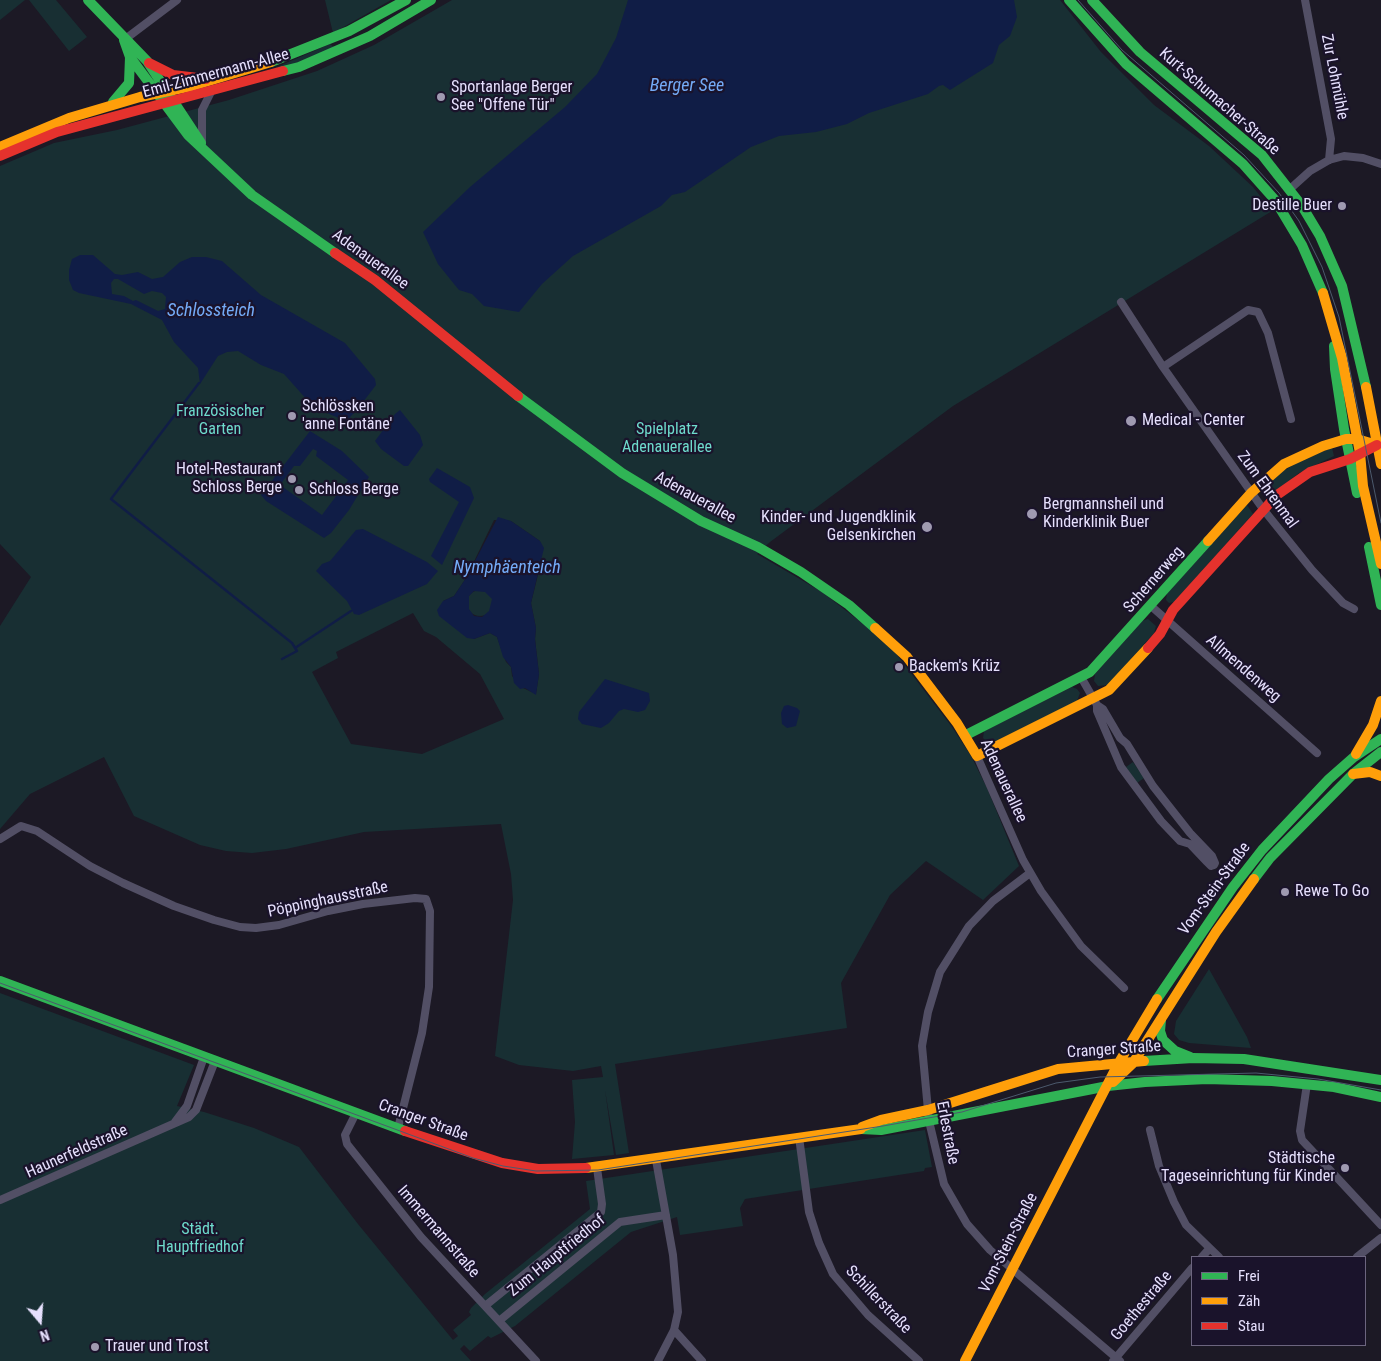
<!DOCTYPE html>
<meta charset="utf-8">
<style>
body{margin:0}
#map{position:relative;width:1381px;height:1361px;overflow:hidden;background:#1c1925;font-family:"Roboto Condensed",sans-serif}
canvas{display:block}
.legend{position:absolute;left:1191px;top:1256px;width:175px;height:90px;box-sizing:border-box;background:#1a132b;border:1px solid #6c657f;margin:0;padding:6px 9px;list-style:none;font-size:15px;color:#e6e0fd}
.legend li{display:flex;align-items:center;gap:10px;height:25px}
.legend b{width:25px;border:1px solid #6c657f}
.north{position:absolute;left:15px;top:1296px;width:50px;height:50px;-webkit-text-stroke:4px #1a132b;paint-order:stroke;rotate:162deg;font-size:14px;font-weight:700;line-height:20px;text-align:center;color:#e6e0fd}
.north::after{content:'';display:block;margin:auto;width:18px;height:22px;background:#e6e0fd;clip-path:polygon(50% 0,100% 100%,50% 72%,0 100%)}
</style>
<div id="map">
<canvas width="1381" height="1361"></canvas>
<ul class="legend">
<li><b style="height:6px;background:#30b455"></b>Frei</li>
<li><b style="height:6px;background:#ff9f0a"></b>Zäh</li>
<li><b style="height:6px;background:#e5322d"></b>Stau</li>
</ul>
<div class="north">N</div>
</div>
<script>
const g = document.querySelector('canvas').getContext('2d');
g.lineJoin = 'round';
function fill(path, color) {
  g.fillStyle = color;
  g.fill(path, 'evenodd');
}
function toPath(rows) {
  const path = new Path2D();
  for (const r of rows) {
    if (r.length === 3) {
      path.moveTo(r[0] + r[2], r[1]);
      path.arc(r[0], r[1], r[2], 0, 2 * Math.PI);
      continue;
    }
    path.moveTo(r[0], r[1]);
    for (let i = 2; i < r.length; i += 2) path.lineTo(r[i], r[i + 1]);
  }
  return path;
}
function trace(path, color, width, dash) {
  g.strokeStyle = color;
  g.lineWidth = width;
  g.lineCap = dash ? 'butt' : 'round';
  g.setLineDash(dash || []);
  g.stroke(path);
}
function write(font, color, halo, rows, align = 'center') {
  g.font = font + ' "Roboto Condensed",sans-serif';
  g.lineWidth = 4.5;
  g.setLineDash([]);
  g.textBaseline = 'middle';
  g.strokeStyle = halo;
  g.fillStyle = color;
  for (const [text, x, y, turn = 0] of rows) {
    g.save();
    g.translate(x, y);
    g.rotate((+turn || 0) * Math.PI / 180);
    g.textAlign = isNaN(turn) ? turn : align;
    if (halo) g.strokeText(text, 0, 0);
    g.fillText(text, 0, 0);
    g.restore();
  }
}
const green = toPath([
 [0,0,25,0,0,20],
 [29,0,56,0,87,37,69,51],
 [325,0,391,0,333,33],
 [452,0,1060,0,1101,52,1154,105,1209,146,1253,187,1272,211,953,406,770,542,757,554,822,592,871,630,894,651,952,727,971,756,987,788,1019,866,983,900,926,861,890,895,841,983,847,1028,615,1064,629,1153,616,1155,605,1090,614,1155,572,1159,575,1122,572,1080,603,1077,601,1066,573,1071,519,1065,495,1056,513,900,511,874,501,824,364,832,286,849,252,853,226,851,200,845,134,816,104,757,30,794,0,829,0,626,31,577,0,544,0,166,54,143,117,130,229,100,317,71,374,45],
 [494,520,511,521,540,541,541,563,531,603,536,628,535,639,539,674,536,694,523,688,512,676,511,667,506,662,497,637,490,633,474,639,443,601,454,596,466,578],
 [413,613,424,631,436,637,480,674,504,719,422,754,351,744,312,672,338,658,336,652],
 [330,44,334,47,305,61,192,91,270,70],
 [1332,448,1334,456,1299,473,1269,496,1262,490,1283,471,1305,458],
 [1247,505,1253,514,1174,602,1169,603,1166,600,1167,593],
 [480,603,13],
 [1148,619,1156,626,1154,633,1108,685,1098,686,1094,681,1095,674,1142,621],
 [1072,687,1077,689,1080,693,1077,701,992,743,987,742,983,738,984,731],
 [1133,762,1144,778,1137,783,1126,767],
 [1209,969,1247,1037,1251,1048,1189,1043,1179,1040,1174,1034,1176,1021],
 [0,993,194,1065,177,1106,204,1112,254,1128,299,1147,358,1224,453,1340,458,1336,453,1330,471,1315,469,1312,471,1308,485,1294,590,1209,586,1181,925,1130,932,1167,925,1168,924,1171,745,1199,740,1208,743,1226,680,1235,677,1217,631,1232,515,1326,491,1338,488,1336,470,1351,464,1345,460,1349,471,1361,0,1361]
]);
const water = toPath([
 [628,0,1014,0,1017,17,1010,36,999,45,993,63,950,90,943,85,939,86,928,94,869,113,847,124,816,132,779,136,751,147,685,192,672,195,661,206,573,256,542,284,519,312,484,306,472,294,459,290,454,284,438,264,423,232,470,187,565,107,597,74,616,38],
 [80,255,93,255,115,274,122,275,138,272,152,279,163,277,180,262,192,257,206,257,222,261,261,295,345,343,375,379,376,385,357,410,346,421,322,411,308,401,284,374,261,365,238,351,227,352,218,356,200,384,198,368,174,342,162,320,131,304,79,293,73,290,69,280,69,270,72,259],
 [114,279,118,279,144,294,152,291,162,293,166,297,165,309,158,311,136,300,133,301,124,296,112,294,111,283],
 [400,410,420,435,423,445,408,466,404,466,381,449,375,441,395,414],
 [310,431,342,451,369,477,349,510,331,533,324,538,266,501,261,495],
 [313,449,317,451,316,456,348,480,322,515,280,485,294,466,300,466],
 [437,468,470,487,474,498,442,565,431,556,459,502,430,482,429,479],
 [498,517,511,521,540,541,544,548,531,603,536,628,535,639,539,674,536,695,525,688,520,689,514,683,511,667,503,657,497,637,490,633,474,639,467,638,439,616,437,610,443,601,454,596,466,578],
 [474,591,485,592,492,599,489,611,482,617,474,616,469,609,469,596],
 [363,529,427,562,438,571,427,584,359,615,354,614,347,601,316,571,322,564,330,561,356,530],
 [605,679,649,693,650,701,645,710,638,712,624,709,619,711,609,723,601,728,582,724,578,719,579,712],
 [788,705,797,708,800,711,796,726,787,728,782,724,781,713,784,706]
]);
const stream = toPath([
 [199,383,111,499,292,643,297,651,282,659],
 [295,648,351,611]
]);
const street = toPath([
 [1305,0,1331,139,1329,160],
 [124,40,177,0],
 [202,143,202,110,211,92],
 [1290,189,1310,171,1329,160,1344,156,1363,158,1381,164],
 [1121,302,1163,367,1263,509,1312,570,1343,603,1354,609],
 [1163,367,1248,310,1258,312,1268,333,1291,419],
 [1151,606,1317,753],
 [1081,677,1097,705,1097,711,1121,767,1161,821,1180,841,1190,844,1207,862,1211,866,1214,865,1215,863,1212,856,1190,833,1153,786,1127,744,1120,738,1103,709,1097,705],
 [977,756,1023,860,1041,891,1081,946,1124,988],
 [0,839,21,826,37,831,90,866,123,883,174,906,214,920,240,927,256,928,279,925,328,911,363,904,415,898,426,899,430,911,429,987,422,1033,398,1128],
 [1030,873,993,901,969,926,940,972,928,1012,922,1046,929,1121,944,1184,967,1224,990,1250,1120,1361],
 [1307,1084,1300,1131,1302,1140,1381,1225],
 [356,1113,345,1135,347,1144,421,1237,536,1361],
 [175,1122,187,1106,204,1057],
 [1150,1130,1159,1166,1174,1202,1186,1225,1219,1257],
 [799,1137,809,1212,819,1243,833,1274,868,1315,919,1361],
 [656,1160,673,1255,678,1312,674,1330,658,1361],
 [0,1200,189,1117,196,1110,215,1061],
 [1202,1257,1209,1249],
 [1357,1257,1381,1238],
 [485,1306,601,1212,602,1204,597,1168],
 [499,1321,620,1222,666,1215],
 [674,1330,702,1361],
 [1113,1361,1192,1268]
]);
const fast = toPath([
 [88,0,147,61,201,143],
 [1069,0,1126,64,1243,164,1275,200,1302,245,1323,293],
 [1092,0,1140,52,1262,155,1302,206,1320,236,1342,286,1366,387],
 [124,40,130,57,188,135,252,195,335,253],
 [271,62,349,31,406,0],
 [283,71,299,67,370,36,431,0],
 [113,102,129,83,130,57],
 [1334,346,1335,369,1344,429,1357,493],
 [518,396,622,473,701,521,758,547,801,572,849,605,875,628],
 [1369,547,1381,605],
 [966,735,1090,672,1208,541],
 [1254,879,1270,858,1353,774,1381,752],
 [0,981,405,1131],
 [1157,999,1233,887,1262,850,1329,779,1354,757,1381,739],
 [1161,1020,1160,1031,1163,1040,1175,1051,1190,1057],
 [1144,1061,1193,1058,1244,1059,1381,1080],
 [861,1129,881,1130,1108,1086,1145,1082,1207,1079,1272,1081,1334,1087,1381,1097]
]);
const slow = toPath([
 [0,147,69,118,140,97,192,86,271,62],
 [1323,293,1342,358,1360,453,1363,486,1381,564],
 [1366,387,1381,464],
 [1208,541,1251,493,1284,464,1323,446,1346,439,1357,439,1377,445],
 [875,628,907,657,957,723,977,756,1109,690,1148,648],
 [1356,754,1373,725,1381,701],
 [1353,774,1370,772,1381,776],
 [1113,1082,1133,1063,1216,932,1254,879],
 [862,1127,881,1120,928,1110,1058,1069,1144,1061],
 [586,1168,861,1129],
 [965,1361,1118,1064,1157,999]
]);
const jam = toPath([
 [149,63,173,75,206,79],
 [0,156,57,132,283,71],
 [335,253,375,280,518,396],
 [1148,648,1160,634,1173,610,1277,495,1310,472,1350,459,1377,445],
 [405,1131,502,1163,538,1169,586,1168]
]);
const tram = toPath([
 [1078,0,1122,50,1244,155,1279,193,1299,221,1322,267,1339,317,1381,523],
 [0,983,473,1158,503,1166,536,1171,598,1170,883,1126,962,1112,1056,1083,1100,1077,1256,1073,1318,1079,1381,1090]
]);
const markers = [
 [441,97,5,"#9f9ab1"],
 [1342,206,5,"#9f9ab1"],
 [292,416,5,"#9f9ab1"],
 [1131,421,6,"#9f9ab1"],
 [292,479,5,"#9f9ab1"],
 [299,490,5,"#9f9ab1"],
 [1032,514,6,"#9f9ab1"],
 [927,527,6,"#9f9ab1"],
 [899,667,5,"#9f9ab1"],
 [1285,892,5,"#9f9ab1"],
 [1345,1168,5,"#9f9ab1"],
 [95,1347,5,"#9f9ab1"]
];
const streetNames = [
 ["Emil-Zimmermann-Allee",216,74,-15],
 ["Zur Lohmühle",1334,77,79],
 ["Kurt-Schumacher-Straße",1219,102,41],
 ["Adenauerallee",370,260,36],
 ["Zum Ehrenmal",1267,490,54],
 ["Adenauerallee",695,498,29],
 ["Schernerweg",1154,580,-49],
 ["Allmendenweg",1243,669,41],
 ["Adenauerallee",1003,781,65],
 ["Vom-Stein-Straße",1215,889,-54],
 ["Pöppinghausstraße",328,900,-12],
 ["Cranger Straße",1114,1050,-4],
 ["Cranger Straße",423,1121,20],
 ["Erlestraße",947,1133,79],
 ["Haunerfeldstraße",77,1152,-24],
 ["Immermannstraße",438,1232,49],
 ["Vom-Stein-Straße",1009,1243,-63],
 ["Zum Hauptfriedhof",557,1256,-39],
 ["Schillerstraße",878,1300,46],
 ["Goethestraße",1142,1306,-50]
];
const poiNames = [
 ["Sportanlage Berger",451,88],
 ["See \"Offene Tür\"",451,106],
 ["Destille Buer",1332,206,"right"],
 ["Schlössken",302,407],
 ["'anne Fontäne'",302,425],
 ["Medical - Center",1142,421],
 ["Hotel-Restaurant",282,470,"right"],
 ["Schloss Berge",282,488,"right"],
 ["Schloss Berge",309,490],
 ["Bergmannsheil und",1043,505],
 ["Kinderklinik Buer",1043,523],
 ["Kinder- und Jugendklinik",916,518,"right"],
 ["Gelsenkirchen",916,536,"right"],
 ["Backem's Krüz",909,667],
 ["Rewe To Go",1295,892],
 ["Städtische",1335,1159,"right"],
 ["Tageseinrichtung für Kinder",1335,1177,"right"],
 ["Trauer und Trost",105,1347]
];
const parkNames = [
 ["Französischer",220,412],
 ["Garten",220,430],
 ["Spielplatz",667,430],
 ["Adenauerallee",667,448],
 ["Städt.",200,1230],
 ["Hauptfriedhof",200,1248]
];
const waterNames = [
 ["Berger See",687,86],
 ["Schlossteich",211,311],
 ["Nymphäenteich",507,568]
];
fill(green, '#182f33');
fill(water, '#101d46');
trace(stream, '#101d46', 2.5);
trace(street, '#524f65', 8);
trace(fast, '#30b455', 10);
trace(slow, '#ff9f0a', 10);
trace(jam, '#e5322d', 10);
trace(tram, '#4c5a6d', 1);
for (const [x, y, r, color] of markers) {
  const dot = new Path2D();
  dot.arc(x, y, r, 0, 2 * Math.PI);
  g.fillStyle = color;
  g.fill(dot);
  trace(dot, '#1a132b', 2);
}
write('16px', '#e6e0fd', '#1a132b', streetNames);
write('16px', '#e6e0fd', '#1a132b', poiNames, 'left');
write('16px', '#6edbcc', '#1a132b', parkNames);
write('italic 18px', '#74abf7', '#1a132b', waterNames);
</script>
